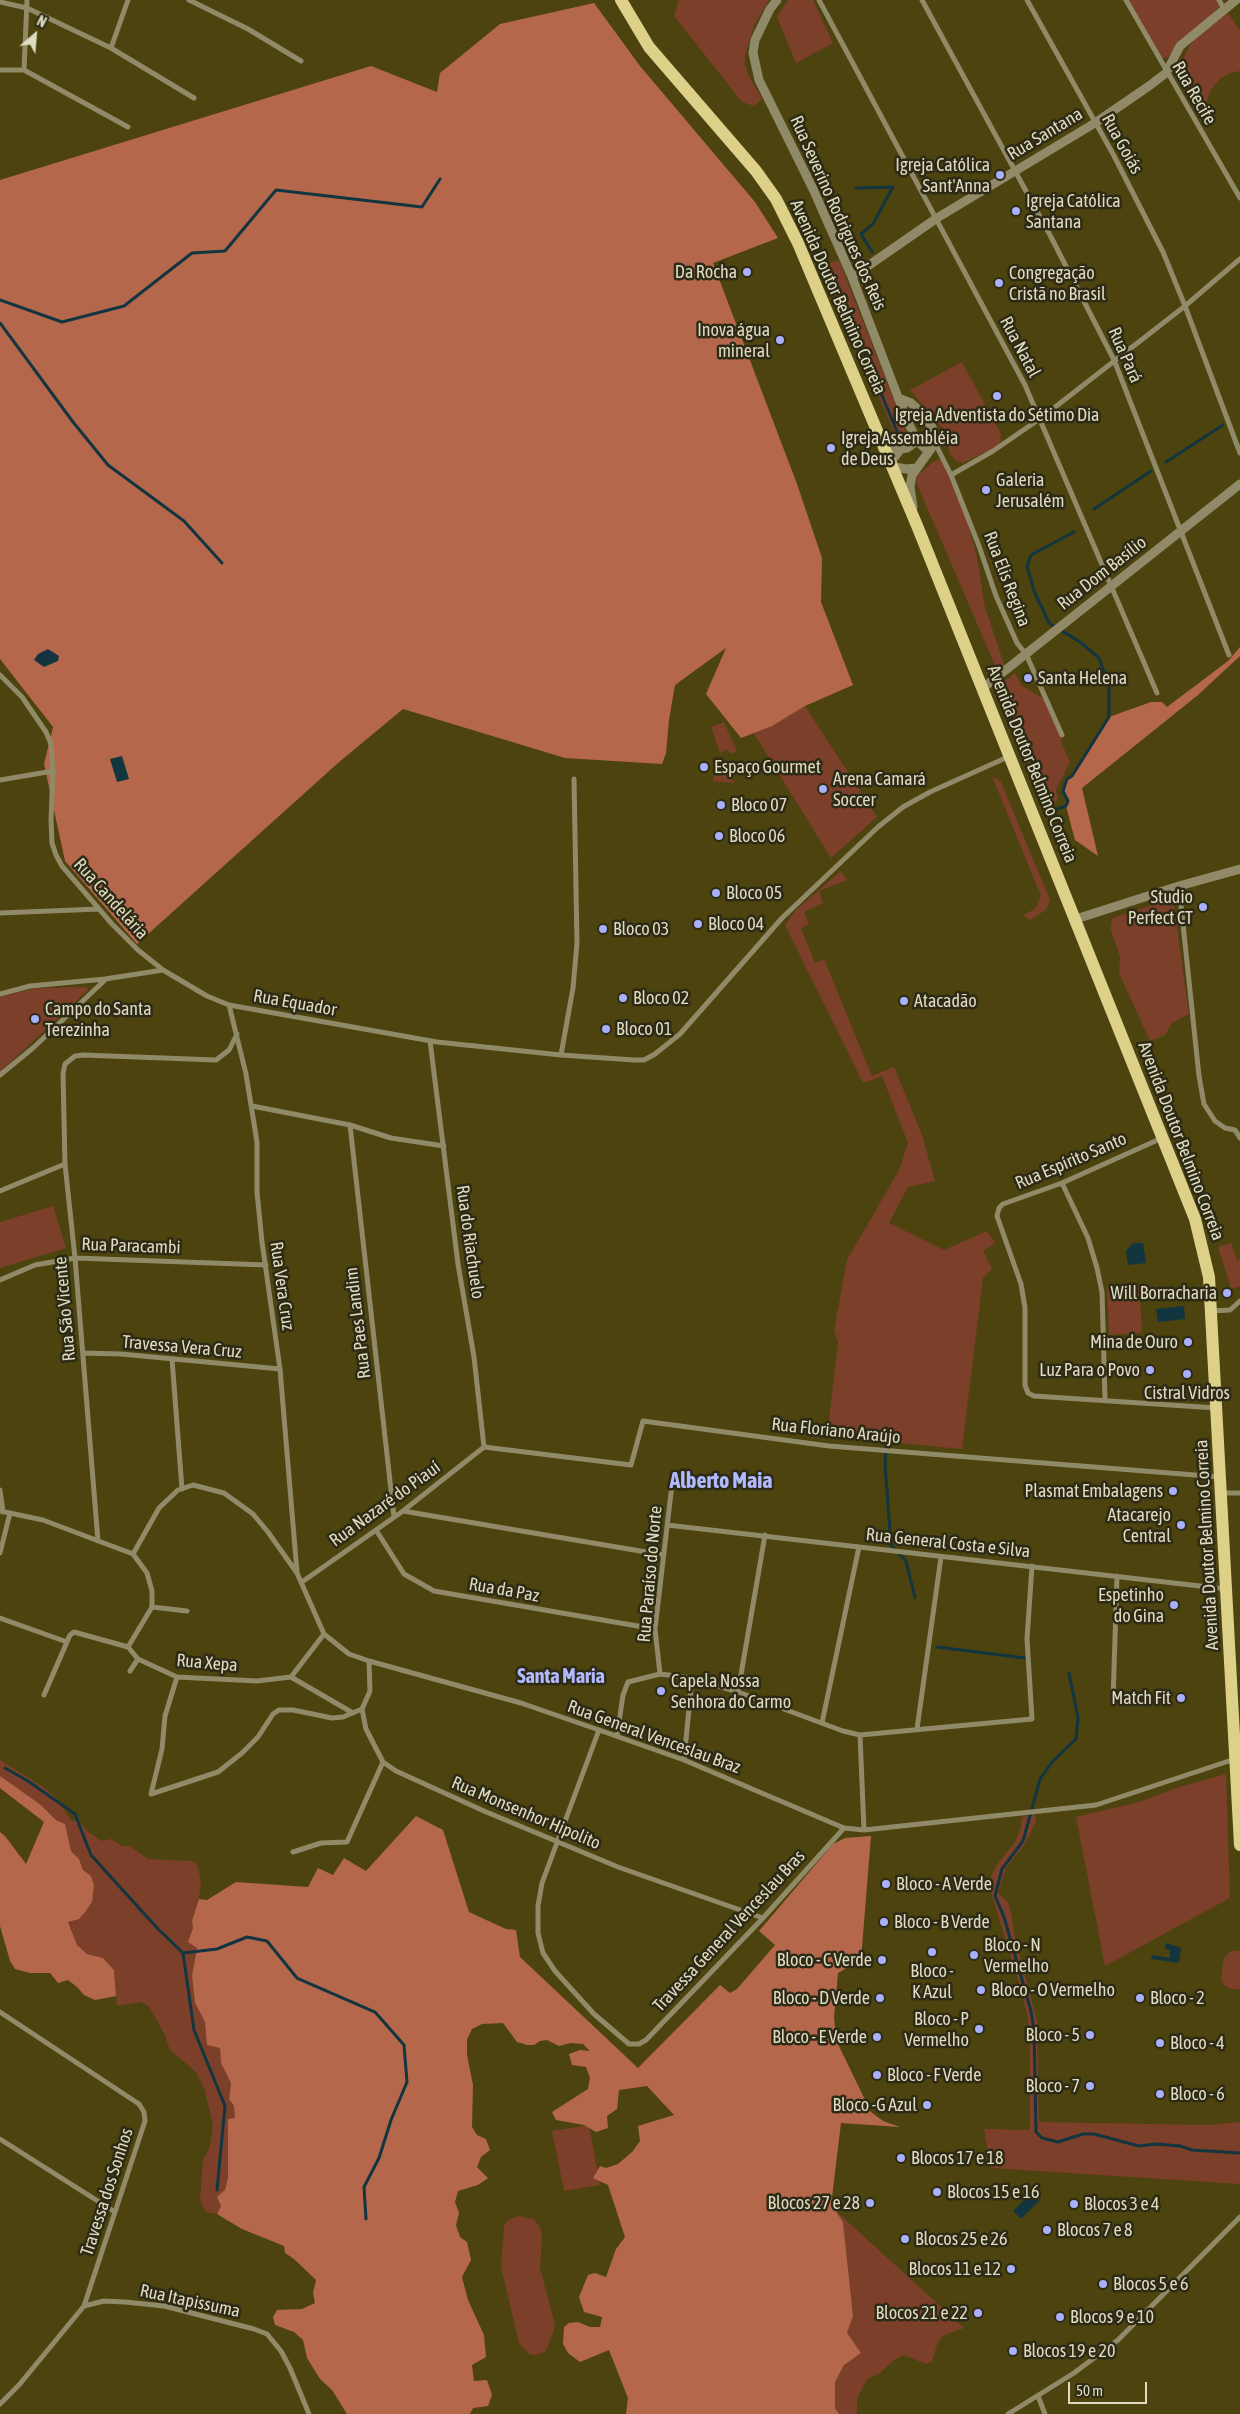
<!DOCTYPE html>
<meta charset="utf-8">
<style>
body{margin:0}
#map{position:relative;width:1240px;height:2414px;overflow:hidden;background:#4c430f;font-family:"Asap Condensed",sans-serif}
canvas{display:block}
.north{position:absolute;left:10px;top:10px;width:50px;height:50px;-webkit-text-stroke:4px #2d2a15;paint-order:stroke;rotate:27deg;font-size:14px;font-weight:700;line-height:20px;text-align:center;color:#dfdbc1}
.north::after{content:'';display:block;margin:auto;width:18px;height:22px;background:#dfdbc1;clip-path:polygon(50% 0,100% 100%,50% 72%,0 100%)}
.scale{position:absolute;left:1068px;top:2382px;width:79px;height:22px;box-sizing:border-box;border:2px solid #dfdbc1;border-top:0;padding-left:6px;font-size:15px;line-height:18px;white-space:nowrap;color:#dfdbc1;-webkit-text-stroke:4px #2d2a15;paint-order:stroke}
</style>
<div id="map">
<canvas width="1240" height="2414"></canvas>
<div class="north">N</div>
<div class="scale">50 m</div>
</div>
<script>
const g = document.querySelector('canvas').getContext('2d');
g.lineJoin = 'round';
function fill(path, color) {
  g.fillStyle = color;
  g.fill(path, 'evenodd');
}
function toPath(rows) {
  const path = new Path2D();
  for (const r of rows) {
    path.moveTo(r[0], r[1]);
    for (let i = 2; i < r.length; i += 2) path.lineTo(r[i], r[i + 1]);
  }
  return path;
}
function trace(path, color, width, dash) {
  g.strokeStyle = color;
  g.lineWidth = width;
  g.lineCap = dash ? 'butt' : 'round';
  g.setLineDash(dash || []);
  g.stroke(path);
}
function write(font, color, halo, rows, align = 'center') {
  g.font = font + ' "Asap Condensed",sans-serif';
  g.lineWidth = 5;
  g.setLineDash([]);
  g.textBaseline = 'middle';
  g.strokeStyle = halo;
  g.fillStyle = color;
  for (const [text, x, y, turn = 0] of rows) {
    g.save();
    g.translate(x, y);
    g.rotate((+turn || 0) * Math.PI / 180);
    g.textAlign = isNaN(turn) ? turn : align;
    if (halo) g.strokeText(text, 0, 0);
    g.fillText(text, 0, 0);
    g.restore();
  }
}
const green = toPath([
 [679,0,769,0,754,26,745,55,745,64,749,76,762,99,754,106,742,102,674,16],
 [788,0,813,0,833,43,796,63,777,17],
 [1127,0,1217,0,1220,6,1168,57,1165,58,1157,57],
 [1228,13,1240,31,1240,71,1230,73,1220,79,1210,91,1201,119,1175,75,1190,45,1200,34],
 [839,260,909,439,909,444,900,446,899,444,823,265],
 [962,362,1001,434,1000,445,963,463,956,461,950,454,943,429,910,390],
 [939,459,944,465,965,514,977,557,985,607,1005,667,997,670,916,482,917,476,933,462],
 [1015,673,1022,686,1041,697,1046,702,1061,735,1061,742,1070,762,1056,789,1058,798,1056,802,1045,810,1024,760,1029,757,1007,702,1004,702,999,691,1002,683],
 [805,706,877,817,831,858,753,732,772,726],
 [724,722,737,751,730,754,727,749,720,753,711,727],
 [721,760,734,783,713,781,714,764],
 [992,776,1001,782,1050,900,1046,910,1030,920,1023,915,1035,909,1041,896],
 [841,871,847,880,819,891,823,903,804,912,809,924,801,928,815,963,824,959,872,1076,894,1067,922,1135,935,1181,908,1187,889,1223,944,1250,987,1231,995,1243,983,1251,992,1269,983,1278,962,1449,827,1436,838,1343,834,1330,847,1260,899,1170,908,1143,882,1076,863,1083,785,925,796,910],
 [1173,898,1189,1014,1172,1023,1165,1035,1150,1041,1119,973,1120,957,1111,930,1111,923,1113,918],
 [86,987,88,990,0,1072,0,997,37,988],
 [53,1206,66,1248,0,1268,0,1222],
 [1231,1243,1237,1260,1240,1259,1240,1286,1235,1288,1231,1288,1218,1247],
 [1139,1285,1142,1333,1109,1335,1107,1287],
 [0,1760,43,1787,54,1796,72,1821,79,1821,87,1831,101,1841,111,1839,122,1846,130,1846,148,1859,191,1861,197,1864,201,1880,199,1899,192,1921,193,1928,189,1941,197,1948,192,1976,195,2003,205,2022,206,2032,220,2048,221,2063,231,2083,229,2099,234,2106,235,2118,228,2142,230,2157,228,2177,221,2206,217,2214,206,2212,200,2201,203,2160,210,2147,213,2125,204,2088,196,2072,170,2050,164,2033,149,2006,140,2002,117,2006,114,1970,103,1958,87,1954,77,1945,68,1922,94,1885,91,1876,83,1870,79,1859,71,1851,65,1824,56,1820,41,1805,2,1778,0,1776],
 [1226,1774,1230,1898,1105,1966,1076,1817,1139,1802,1179,1787],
 [1035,1815,1036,1821,1025,1844,1006,1868,998,1893,1009,1903,1015,1937,1037,2022,1039,2122,1208,2125,1240,2122,1240,2184,991,2168,984,2129,1030,2130,1030,2045,1028,2018,1022,1993,991,1892,991,1876,997,1865,1015,1842,1021,1828,1022,1817],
 [1231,1951,1239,1951,1240,1953,1240,1989,1231,1989,1224,1985,1221,1978,1224,1958],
 [589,2125,600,2185,564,2191,552,2131],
 [835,2210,964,2328,942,2336,937,2345,932,2361,926,2364,904,2355,894,2360,880,2373,867,2379,857,2399,857,2414,839,2414,835,2408,835,2382,844,2365,847,2333,853,2316,843,2222],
 [517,2216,534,2219,540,2227,542,2235,540,2268,554,2321,555,2328,548,2346,545,2352,535,2355,529,2354,519,2343,501,2267,504,2226,507,2221]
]);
const forest = toPath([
 [594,3,640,66,755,202,778,238,713,263,797,484,822,558,821,602,853,685,805,706,772,726,741,738,706,694,726,648,675,685,669,720,666,753,662,764,565,758,403,709,338,763,137,944,65,861,44,764,53,727,0,659,0,180,371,66,437,92,440,73,500,24],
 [1240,647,1240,656,1198,695,1082,788,1098,856,1075,840,1066,806,1068,801,1063,791,1067,779,1072,776,1109,717,1151,702,1162,702,1167,707,1228,661],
 [0,1776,41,1805,56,1820,65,1824,71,1851,79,1859,83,1870,91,1876,94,1885,92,1902,85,1912,79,1919,68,1922,77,1945,87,1954,103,1958,114,1970,116,1996,95,2000,84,1995,77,1987,68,1980,58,1983,50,1973,30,1973,15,1969,10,1961,0,1926,0,1832,5,1836,26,1864,44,1822,0,1788],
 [416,1816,443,1830,469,1912,506,1929,516,1930,520,1957,638,2068,720,1985,730,1993,737,1989,775,1945,759,1931,833,1844,845,1838,871,1836,861,1960,838,1973,834,2017,836,2040,871,2112,883,2121,900,2127,841,2123,832,2197,835,2210,843,2222,853,2316,847,2333,861,2353,844,2365,835,2382,835,2408,839,2414,626,2414,628,2398,609,2350,580,2362,568,2353,563,2344,564,2327,569,2323,578,2322,590,2327,600,2327,602,2317,584,2312,579,2297,588,2275,595,2273,606,2277,616,2249,625,2237,608,2185,593,2178,600,2166,606,2168,618,2164,632,2152,640,2141,638,2126,674,2115,647,2086,619,2090,617,2109,607,2116,608,2128,596,2132,584,2125,556,2120,552,2112,588,2089,590,2078,586,2067,572,2065,569,2054,580,2050,590,2051,583,2044,571,2043,559,2046,547,2040,540,2041,534,2045,527,2045,517,2042,503,2023,482,2024,472,2029,467,2039,467,2055,473,2085,472,2127,477,2135,486,2139,490,2150,481,2157,477,2167,488,2178,478,2185,458,2191,455,2202,459,2213,456,2225,460,2237,467,2242,471,2260,462,2277,468,2300,484,2335,486,2357,472,2365,474,2381,487,2380,492,2395,488,2406,473,2408,470,2414,347,2414,332,2390,320,2379,307,2358,303,2340,294,2332,275,2325,273,2317,277,2310,302,2309,315,2303,313,2293,316,2280,294,2259,285,2253,284,2246,242,2229,217,2214,221,2206,217,2197,225,2190,228,2177,228,2119,235,2118,234,2106,229,2099,231,2083,221,2063,220,2048,207,2045,205,2022,195,2003,192,1976,197,1948,188,1942,193,1928,192,1921,199,1899,207,1900,236,1882,308,1887,318,1868,333,1875,344,1858,366,1871]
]);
const water = toPath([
 [48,649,59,656,58,661,44,667,34,660,38,654],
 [122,756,129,779,117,782,110,759],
 [1133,1243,1143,1243,1146,1263,1128,1265,1126,1251],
 [1184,1306,1185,1319,1158,1322,1156,1309],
 [1166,1943,1181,1948,1179,1963,1151,1959,1152,1955,1170,1958,1170,1950,1165,1949],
 [1032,2192,1040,2200,1021,2219,1013,2211]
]);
const stream = toPath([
 [856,188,893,187,873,224,861,234,872,252],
 [832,278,850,317],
 [0,300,62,322,124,306,192,253,225,251,276,190,422,207,440,179],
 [850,319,901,441],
 [0,323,73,422,108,465,184,521,222,563],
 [1166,462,1223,425],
 [1094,509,1151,471],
 [1049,812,1066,806,1068,801,1063,791,1067,779,1072,776,1109,717,1109,685,1099,658,1080,642,1049,623,1034,591,1027,566,1031,555,1074,532],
 [887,1437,885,1464,891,1545,906,1561,915,1598],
 [937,1647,1025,1658],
 [1069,1673,1078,1717,1076,1739,1052,1762,1040,1779,1023,1841,1002,1869,995,1896,1004,1917,1031,2011,1034,2030,1036,2132,1042,2138,1058,2142,1083,2134,1094,2134,1139,2146,1156,2144,1180,2146,1192,2150,1240,2153],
 [5,1768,28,1781,75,1814,91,1855,158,1929,183,1953,217,1949,247,1937,267,1941,297,1978,375,2012,404,2045,407,2082,391,2120,379,2158,364,2187,366,2219],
 [183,1953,194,2030,225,2106,217,2190]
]);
const minor = toPath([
 [128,0,111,48,194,98],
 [189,0,248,29,301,61],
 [819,0,1025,385,1157,693],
 [922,0,1051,237,1114,360,1229,655],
 [1027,0,1113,154,1163,252,1185,306,1240,453],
 [1126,0,1240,198],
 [1219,0,1224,9],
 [0,2,27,8,111,48],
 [0,70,24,70,128,127],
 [24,70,27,0],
 [935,443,951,475,979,546,996,596,1017,643,1026,654,1062,735],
 [951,475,993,451,1041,418,1185,306,1240,259],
 [0,675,22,697,46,732,51,744,53,771,51,820,52,843,56,855,62,866,112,924,138,950,163,970,207,996,229,1005,437,1042,561,1055,634,1060,644,1060,655,1054,680,1034,782,918,878,827,903,807,930,792,1010,756],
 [0,780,53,771],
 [1179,886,1199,1076,1204,1104,1215,1121,1225,1128,1235,1130,1240,1138],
 [0,913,99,909],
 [0,994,30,986,105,979,163,970],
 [229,1005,246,1074,257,1142,257,1192,262,1242,280,1369,297,1572],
 [430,1041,458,1264,474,1357,484,1447],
 [561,1055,573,988,577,943,574,779],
 [0,1075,33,1048,105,980],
 [252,1106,350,1125,391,1138,444,1146],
 [350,1125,394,1517],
 [1162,1138,1062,1183,1003,1204,999,1208,997,1216,1021,1284,1025,1308,1025,1385,1028,1393,1034,1396,1216,1408],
 [1062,1183,1088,1238,1097,1268,1102,1292,1105,1399],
 [0,1191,65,1164],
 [0,1280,35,1265,75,1258,266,1265],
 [1212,1311,1230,1310,1240,1301],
 [83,1353,121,1354,280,1369],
 [172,1359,182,1489],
 [484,1447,631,1465,643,1421,829,1446,1220,1477],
 [0,1490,3,1512],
 [1222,1493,1240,1493],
 [0,1511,43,1520,133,1554,159,1508,178,1490,193,1485,224,1493,253,1514,268,1532,297,1573,324,1634,349,1654,369,1661,521,1703,599,1730,684,1760,844,1828,864,1830,1096,1805,1235,1759],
 [403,1511,664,1555],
 [667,1525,1226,1589],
 [376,1530,404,1574,434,1591,655,1629],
 [98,1541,75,1258,65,1164,63,1074,65,1064,75,1056,83,1055,216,1060,229,1050,237,1034],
 [0,1553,10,1513],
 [302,1582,403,1511,484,1447],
 [152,1607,187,1611],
 [0,1618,67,1642],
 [128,1647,152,1607,152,1591,147,1573,133,1554],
 [369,1661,370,1691,362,1709,366,1729,383,1762,396,1771,484,1811,618,1867,763,1918],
 [130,1671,138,1659],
 [660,1674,655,1629,673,1476],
 [291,1677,353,1713],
 [291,1677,324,1634],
 [738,1692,765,1535],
 [44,1695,70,1635,74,1632,128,1647,138,1659,177,1677,257,1681,291,1677],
 [1113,1701,1117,1576],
 [822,1723,859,1547],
 [917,1729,941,1557],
 [599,1730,542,1883,538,1906,538,1933,543,1953,555,1971,594,2014,629,2044,639,2044,646,2040,763,1918,844,1828],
 [860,1735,864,1830],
 [617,1736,623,1695,628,1682,660,1674,692,1678,738,1692,843,1731,860,1735,1032,1719,1027,1639,1032,1566],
 [684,1760,692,1678],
 [151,1794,218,1772,242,1753,258,1737,273,1714,279,1710,293,1710,332,1718,343,1717,362,1709],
 [151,1794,162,1749,165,1716,177,1677],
 [293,1852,321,1843,347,1842,383,1762],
 [0,2012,139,2104,144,2112,145,2121,84,2306],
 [0,2139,115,2212],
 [1038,2396,1045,2414],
 [0,2404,19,2385,84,2306,104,2301,125,2302,164,2306,254,2329,267,2334,281,2351,290,2368,309,2414],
 [1008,2414,1074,2373,1118,2340,1240,2217]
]);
const tertiary = toPath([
 [777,0,770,9,755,40,753,53,759,80,813,189,852,277,906,418,917,441,928,451],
 [852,277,937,218,1095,123,1149,86,1166,73,1180,46,1236,0],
 [898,398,911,403,920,411,932,427,935,437,935,443,912,475,910,487,913,507],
 [893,450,907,448,917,441],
 [899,451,891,462,895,467,906,469,916,468],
 [983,688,1240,484],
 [1076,919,1179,886,1240,869]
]);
const primary = toPath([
 [621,0,649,47,756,171,776,199,798,243,918,528,1195,1219,1209,1277,1240,1845]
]);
const markers = [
 [1000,175,5,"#a9b0fc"],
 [1016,211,5,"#a9b0fc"],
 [747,272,5,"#a9b0fc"],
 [999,283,5,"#a9b0fc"],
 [780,340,5,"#a9b0fc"],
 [997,396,5,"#a9b0fc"],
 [831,448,5,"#a9b0fc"],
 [986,490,5,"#a9b0fc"],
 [1028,678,5,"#a9b0fc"],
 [704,767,5,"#a9b0fc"],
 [823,789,5,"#a9b0fc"],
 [721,805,5,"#a9b0fc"],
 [719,836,5,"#a9b0fc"],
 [716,893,5,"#a9b0fc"],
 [1203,907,5,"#a9b0fc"],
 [698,924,5,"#a9b0fc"],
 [603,929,5,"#a9b0fc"],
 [623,998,5,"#a9b0fc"],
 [904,1001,5,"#a9b0fc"],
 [35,1019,5,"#a9b0fc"],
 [606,1029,5,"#a9b0fc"],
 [1227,1293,5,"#a9b0fc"],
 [1188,1342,5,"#a9b0fc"],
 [1150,1370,5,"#a9b0fc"],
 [1187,1374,5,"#a9b0fc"],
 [1173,1491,5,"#a9b0fc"],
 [1181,1525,5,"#a9b0fc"],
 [1174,1605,5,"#a9b0fc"],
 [661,1691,5,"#a9b0fc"],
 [1181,1698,5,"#a9b0fc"],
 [886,1884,5,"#a9b0fc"],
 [884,1922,5,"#a9b0fc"],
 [932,1952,5,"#a9b0fc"],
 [974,1955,5,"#a9b0fc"],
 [882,1960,5,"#a9b0fc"],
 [981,1990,5,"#a9b0fc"],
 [880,1998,5,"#a9b0fc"],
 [1140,1998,5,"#a9b0fc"],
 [979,2029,5,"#a9b0fc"],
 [1090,2035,5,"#a9b0fc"],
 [877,2037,5,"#a9b0fc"],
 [1160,2043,5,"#a9b0fc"],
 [877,2075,5,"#a9b0fc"],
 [1090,2086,5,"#a9b0fc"],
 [1160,2094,5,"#a9b0fc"],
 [927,2105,5,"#a9b0fc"],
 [901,2158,5,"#a9b0fc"],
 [937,2192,5,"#a9b0fc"],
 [870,2203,5,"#a9b0fc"],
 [1074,2204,5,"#a9b0fc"],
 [1047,2230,5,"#a9b0fc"],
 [905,2239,5,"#a9b0fc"],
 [1011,2269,5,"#a9b0fc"],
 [1103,2284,5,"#a9b0fc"],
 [978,2313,5,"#a9b0fc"],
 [1060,2317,5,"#a9b0fc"],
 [1013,2351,5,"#a9b0fc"]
];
const streetNames = [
 ["Rua Recife",1194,93,60],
 ["Rua Santana",1045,134,-31],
 ["Rua Goiás",1122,144,61],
 ["Rua Severino Rodrigues dos Reis",838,213,66],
 ["Avenida Doutor Belmino Correia",838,297,66],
 ["Rua Natal",1020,347,62],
 ["Rua Pará",1125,355,66],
 ["Rua Dom Basílio",1102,573,-38],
 ["Rua Elis Regina",1007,579,69],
 ["Avenida Doutor Belmino Correia",1032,764,68],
 ["Rua Candelária",111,899,48],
 ["Rua Equador",295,1003,10],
 ["Avenida Doutor Belmino Correia",1181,1141,69],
 ["Rua Espírito Santo",1071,1161,-23],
 ["Rua do Riachuelo",470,1242,82],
 ["Rua Paracambi",131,1246,2],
 ["Rua Vera Cruz",282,1286,82],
 ["Rua São Vicente",65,1309,-95],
 ["Rua Paes Landim",358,1323,-97],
 ["Travessa Vera Cruz",182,1347,5],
 ["Rua Floriano Araújo",836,1431,6],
 ["Rua Nazaré do Piauí",385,1504,-36],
 ["Rua General Costa e Silva",948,1543,6],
 ["Avenida Doutor Belmino Correia",1207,1545,-93],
 ["Rua Paraíso do Norte",650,1574,-85],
 ["Rua da Paz",504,1590,10],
 ["Rua Xepa",207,1663,5],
 ["Rua General Venceslau Braz",654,1737,20],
 ["Rua Monsenhor Hipolito",526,1813,23],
 ["Travessa General Venceslau Bras",729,1931,-47],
 ["Travessa dos Sonhos",107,2192,-72],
 ["Rua Itapissuma",190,2301,12]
];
const poiNames = [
 ["Igreja Católica",990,165,"right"],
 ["Sant'Anna",990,186,"right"],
 ["Igreja Católica",1026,201],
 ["Santana",1026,222],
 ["Da Rocha",737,272,"right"],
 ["Congregação",1009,273],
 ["Cristã no Brasil",1009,294],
 ["Inova água",770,330,"right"],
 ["mineral",770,351,"right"],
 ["Igreja Adventista do Sétimo Dia",997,415,"center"],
 ["Igreja Assembléia",841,438],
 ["de Deus",841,459],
 ["Galeria",996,480],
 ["Jerusalém",996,501],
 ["Santa Helena",1038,678],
 ["Espaço Gourmet",714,767],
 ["Arena Camará",833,779],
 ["Soccer",833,800],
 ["Bloco 07",731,805],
 ["Bloco 06",729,836],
 ["Bloco 05",726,893],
 ["Studio",1193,897,"right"],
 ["Perfect CT",1193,918,"right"],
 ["Bloco 04",708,924],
 ["Bloco 03",613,929],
 ["Bloco 02",633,998],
 ["Atacadão",914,1001],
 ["Campo do Santa",45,1009],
 ["Terezinha",45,1030],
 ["Bloco 01",616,1029],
 ["Will Borracharia",1217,1293,"right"],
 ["Mina de Ouro",1178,1342,"right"],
 ["Luz Para o Povo",1140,1370,"right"],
 ["Cistral Vidros",1187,1393,"center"],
 ["Plasmat Embalagens",1163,1491,"right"],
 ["Atacarejo",1171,1515,"right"],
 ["Central",1171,1536,"right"],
 ["Espetinho",1164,1595,"right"],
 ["do Gina",1164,1616,"right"],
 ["Capela Nossa",671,1681],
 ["Senhora do Carmo",671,1702],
 ["Match Fit",1171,1698,"right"],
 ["Bloco - A Verde",896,1884],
 ["Bloco - B Verde",894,1922],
 ["Bloco - N",984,1945],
 ["Vermelho",984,1966],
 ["Bloco - C Verde",872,1960,"right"],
 ["Bloco -",932,1971,"center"],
 ["K Azul",932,1992,"center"],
 ["Bloco - O Vermelho",991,1990],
 ["Bloco - D Verde",870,1998,"right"],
 ["Bloco - 2",1150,1998],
 ["Bloco - P",969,2019,"right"],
 ["Vermelho",969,2040,"right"],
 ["Bloco - 5",1080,2035,"right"],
 ["Bloco - E Verde",867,2037,"right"],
 ["Bloco - 4",1170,2043],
 ["Bloco - F Verde",887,2075],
 ["Bloco - 7",1080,2086,"right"],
 ["Bloco - 6",1170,2094],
 ["Bloco -G Azul",917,2105,"right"],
 ["Blocos 17 e 18",911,2158],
 ["Blocos 15 e 16",947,2192],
 ["Blocos 27 e 28",860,2203,"right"],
 ["Blocos 3 e 4",1084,2204],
 ["Blocos 7 e 8",1057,2230],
 ["Blocos 25 e 26",915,2239],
 ["Blocos 11 e 12",1001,2269,"right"],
 ["Blocos 5 e 6",1113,2284],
 ["Blocos 21 e 22",968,2313,"right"],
 ["Blocos 9 e 10",1070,2317],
 ["Blocos 19 e 20",1023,2351]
];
const quarterNames = [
 ["Santa Maria",561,1677]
];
const districtNames = [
 ["Alberto Maia",721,1481]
];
fill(green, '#7c3f2a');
fill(forest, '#b5674c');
fill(water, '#12353f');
trace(stream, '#12353f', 3);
trace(minor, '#908a69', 5);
trace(tertiary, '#908a69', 9);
trace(primary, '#ddd089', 12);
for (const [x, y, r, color] of markers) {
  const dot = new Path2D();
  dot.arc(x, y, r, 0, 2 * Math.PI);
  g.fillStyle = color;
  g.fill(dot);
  trace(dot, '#2d2a15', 2);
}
write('18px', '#dfdbc1', '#2d2a15', streetNames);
write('18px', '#dfdbc1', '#2d2a15', poiNames, 'left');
write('bold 20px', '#b1b9ff', '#2d2a15', quarterNames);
write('bold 22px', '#b1b9ff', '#2d2a15', districtNames);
</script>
